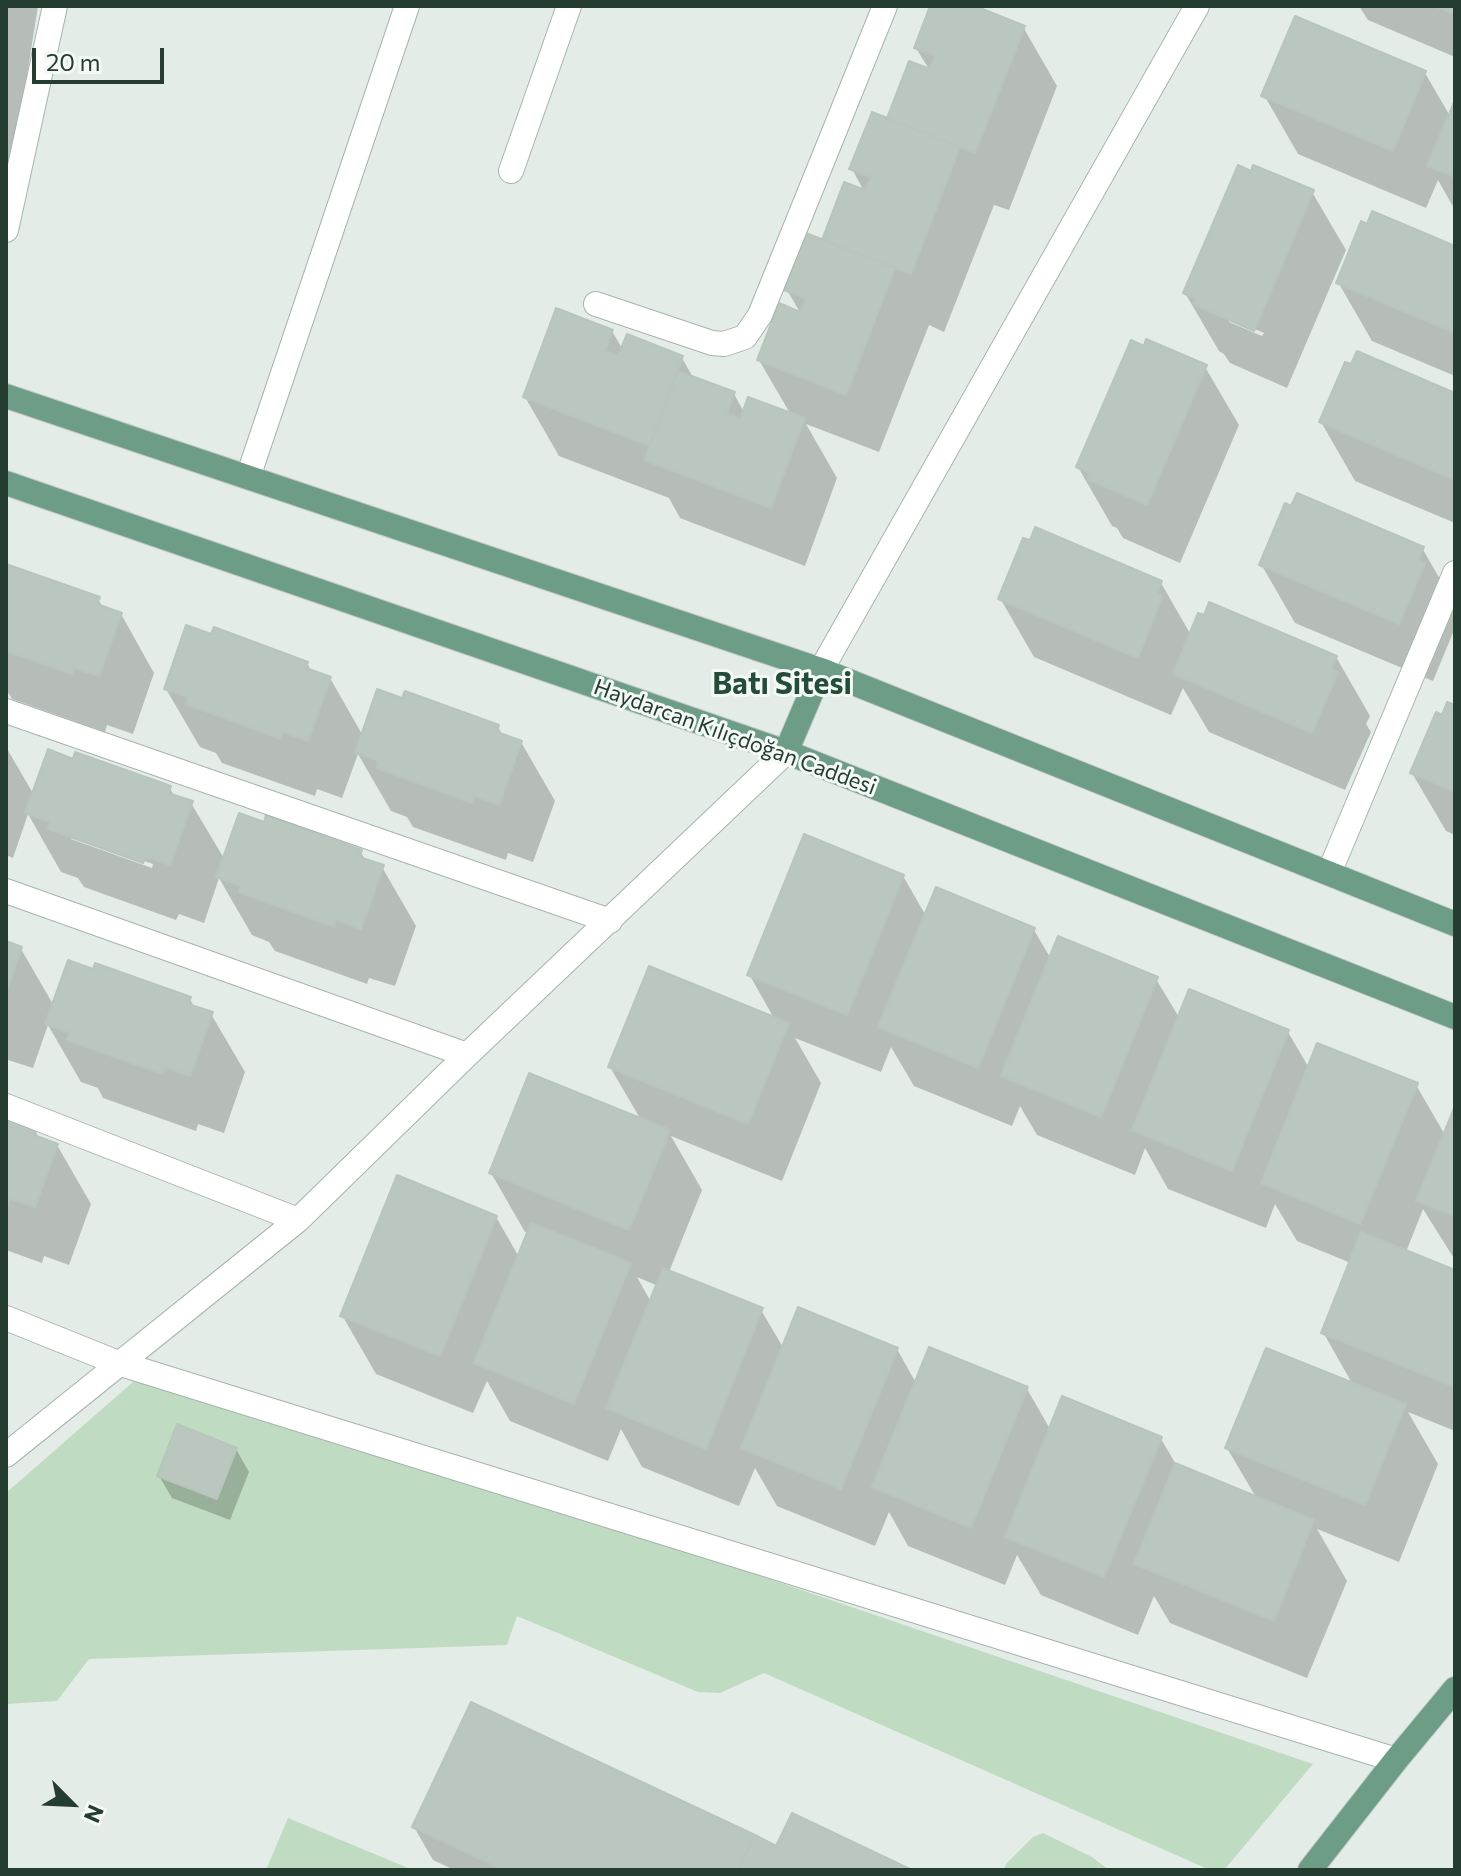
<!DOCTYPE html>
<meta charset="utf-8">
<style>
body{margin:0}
#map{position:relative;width:1461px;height:1876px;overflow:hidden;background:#e4ece7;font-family:Commissioner,sans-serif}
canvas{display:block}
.frame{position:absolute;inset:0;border:8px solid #253c31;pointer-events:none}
.north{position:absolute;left:32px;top:1764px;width:80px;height:80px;-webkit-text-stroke:6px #f4f9f6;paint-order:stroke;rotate:114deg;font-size:22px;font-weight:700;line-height:32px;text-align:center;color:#253c31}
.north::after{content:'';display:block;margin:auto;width:28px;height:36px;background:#253c31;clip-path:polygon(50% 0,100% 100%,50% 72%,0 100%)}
.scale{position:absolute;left:32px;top:48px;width:132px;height:36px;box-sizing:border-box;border:4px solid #253c31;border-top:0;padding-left:10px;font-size:24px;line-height:28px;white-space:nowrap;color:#253c31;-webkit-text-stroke:6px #f4f9f6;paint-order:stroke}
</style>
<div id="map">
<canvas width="1461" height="1876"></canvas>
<div class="frame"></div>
<div class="north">N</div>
<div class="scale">20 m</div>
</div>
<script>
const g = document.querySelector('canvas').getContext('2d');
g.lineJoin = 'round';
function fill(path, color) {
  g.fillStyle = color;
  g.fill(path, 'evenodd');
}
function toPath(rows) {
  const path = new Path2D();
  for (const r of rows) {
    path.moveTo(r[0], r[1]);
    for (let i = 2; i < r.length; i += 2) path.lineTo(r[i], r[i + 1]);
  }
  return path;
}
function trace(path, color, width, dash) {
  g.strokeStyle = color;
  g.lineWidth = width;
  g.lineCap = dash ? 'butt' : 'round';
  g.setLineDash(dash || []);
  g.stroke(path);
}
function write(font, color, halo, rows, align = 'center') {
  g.font = font + ' Commissioner,sans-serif';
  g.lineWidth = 6;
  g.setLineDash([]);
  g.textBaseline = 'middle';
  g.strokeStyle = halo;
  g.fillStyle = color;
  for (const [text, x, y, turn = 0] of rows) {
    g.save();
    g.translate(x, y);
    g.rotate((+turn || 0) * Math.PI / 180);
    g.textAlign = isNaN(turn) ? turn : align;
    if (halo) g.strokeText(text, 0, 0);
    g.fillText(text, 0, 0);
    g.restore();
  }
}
const green = toPath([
 [149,1368,1313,1764,1224,1870,1210,1870,764,1673,720,1693,698,1692,517,1616,507,1645,89,1659,57,1701,6,1704,6,1493],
 [288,1818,413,1870,266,1870],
 [1043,1833,1092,1857,1109,1870,1004,1870,1006,1864,1033,1837]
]);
const shadow = toPath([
 [6,6,38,6,6,206],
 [932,6,969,6,1023,27,1057,86,1009,210,994,205,944,332,929,325,879,452,806,424,837,478,805,566,680,518,669,498,559,456,525,397,612,331,623,350,682,358,694,379,734,394,744,412,791,415,759,360,801,314,787,290,865,193,852,169,930,71,916,48],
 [1359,6,1455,6,1455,57,1368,20],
 [1425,73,1450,116,1455,105,1455,210,1438,180,1426,208,1298,154,1264,95],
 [1312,192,1346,250,1287,388,1230,363,1224,354,1219,351,1185,293],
 [1229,318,1264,333,1262,336,1229,322],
 [1455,248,1455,376,1372,341,1338,282],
 [1205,367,1239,425,1180,563,1123,538,1117,528,1112,526,1078,467],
 [1455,395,1455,523,1355,481,1321,422],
 [1031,542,1161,583,1191,635,1336,657,1370,716,1366,724,1371,732,1345,790,1209,732,1183,688,1171,715,1034,657,1000,598],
 [1422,548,1455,605,1453,615,1455,628,1433,681,1295,623,1261,564],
 [6,566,98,599,104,609,121,614,154,673,133,734,107,725,105,732,12,699,6,689],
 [307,663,312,672,330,678,363,736,498,727,503,736,521,742,555,801,533,862,508,853,506,860,413,827,407,817,391,811,358,754,342,798,317,789,315,796,222,763,216,753,200,747,166,689],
 [1455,707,1455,835,1446,831,1412,773,1443,718],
 [6,747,34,795,74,761,169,787,175,797,191,803,225,860,360,851,366,861,382,867,416,926,395,986,369,978,367,984,275,951,269,942,252,935,219,878,204,923,179,914,176,920,84,887,78,878,61,872,28,814,13,858,6,855],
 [71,835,153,864,152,868,71,839],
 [903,876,926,916,1034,930,1051,959,1156,979,1180,1019,1288,1032,1309,1068,1416,1085,1445,1135,1455,1111,1455,1260,1423,1209,1406,1252,1455,1272,1455,1431,1408,1412,1438,1464,1399,1562,1317,1529,1347,1581,1307,1678,1170,1623,1154,1596,1138,1635,1041,1595,1017,1555,1005,1585,908,1546,889,1512,875,1546,777,1506,755,1468,739,1506,642,1467,621,1429,608,1461,510,1421,487,1381,473,1413,376,1374,342,1315,496,1217,519,1257,529,1233,525,1232,491,1173,641,1120,610,1067,775,1020,749,974],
 [795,1038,881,1072,891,1047,914,1086,1012,1126,1020,1106,1037,1135,1135,1175,1145,1148,1168,1189,1266,1228,1275,1204,1297,1241,1351,1263,1323,1332,1353,1385,1227,1448,1257,1499,1177,1466,1161,1439,1050,1429,1027,1389,916,1383,897,1349,784,1349,761,1310,669,1272,702,1190,671,1136,782,1181,821,1083],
 [637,1277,658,1286,651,1302],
 [6,943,21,949,54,1006,189,998,195,1008,211,1014,245,1072,224,1133,198,1124,196,1131,103,1098,98,1088,81,1082,48,1025,33,1068,8,1060,6,1065],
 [6,1119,35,1130,40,1140,57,1145,91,1204,69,1265,44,1256,42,1263,6,1250],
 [236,1449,249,1472,230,1520,172,1498,159,1476],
 [414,1827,777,1848,907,1870,454,1870,433,1860]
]);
const building = toPath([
 [930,6,975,6,1025,26,975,153,887,118,909,61,930,69,935,56,914,48,930,6],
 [1435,6,1455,6,1455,14,1435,6],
 [1295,16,1426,71,1393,151,1261,96,1295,16],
 [1455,100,1455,177,1427,166,1455,100],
 [872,112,960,147,911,274,822,240,844,182,865,190,871,177,849,169,872,112],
 [1238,165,1251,171,1253,165,1314,190,1254,331,1193,304,1196,299,1183,293,1238,165],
 [1372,211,1455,246,1455,333,1336,283,1361,221,1367,224,1372,211],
 [806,233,895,268,846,395,757,360,779,303,800,312,806,299,784,290,806,233],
 [556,308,613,330,605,351,618,356,627,334,683,356,650,446,523,397,556,308],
 [1146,339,1207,365,1147,505,1087,479,1089,473,1076,467,1131,340,1144,346,1146,339],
 [1357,351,1455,393,1455,480,1319,422,1345,362,1351,364,1357,351],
 [678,371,735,392,727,413,740,419,748,397,805,418,771,508,644,460,678,371],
 [1297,493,1424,547,1418,560,1425,563,1399,624,1259,565,1285,503,1291,506,1297,493],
 [1035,527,1162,581,1157,594,1163,596,1138,658,998,599,1023,538,1030,540,1035,527],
 [6,564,100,597,97,604,122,613,99,676,74,668,72,674,6,651,6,564],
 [1209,602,1337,656,1331,669,1338,672,1312,733,1173,674,1198,613,1204,615,1209,602],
 [186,625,211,634,214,627,308,662,306,668,331,677,308,741,283,732,281,739,186,704,188,697,164,689,186,625],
 [377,689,402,698,405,691,499,725,497,732,522,741,499,805,474,796,472,803,377,768,379,761,355,753,377,689],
 [1447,702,1455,705,1455,792,1410,773,1436,712,1442,715,1447,702],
 [48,749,73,759,75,752,171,786,168,793,193,801,170,865,146,857,143,863,48,829,50,822,25,813,48,749],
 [239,813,264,822,266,815,362,850,359,857,384,865,361,929,336,920,334,927,239,892,241,886,216,877,239,813],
 [804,834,904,875,847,1015,747,975,804,834],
 [936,887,1035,928,978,1068,878,1027,936,887],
 [1058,936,1158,977,1101,1117,1001,1076,1058,936],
 [6,941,22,947,6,993,6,941],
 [68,960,93,969,95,963,191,997,188,1004,213,1012,190,1076,165,1067,163,1074,67,1040,70,1033,45,1024,68,960],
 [649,966,789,1023,748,1124,608,1067,649,966],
 [1189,989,1289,1030,1232,1171,1132,1130,1189,989],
 [1317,1043,1418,1083,1360,1224,1261,1183,1317,1043],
 [529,1073,670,1130,629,1230,489,1173,529,1073],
 [1455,1106,1455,1216,1416,1201,1455,1106],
 [6,1117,36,1128,34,1135,58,1144,35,1207,10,1199,8,1205,6,1204,6,1117],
 [397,1175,497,1216,440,1356,340,1316,397,1175],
 [531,1223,631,1263,574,1404,474,1363,531,1223],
 [1361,1232,1455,1270,1455,1387,1321,1333,1361,1232],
 [663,1268,763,1308,706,1449,606,1408,663,1268],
 [798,1307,898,1348,841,1489,741,1448,798,1307],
 [929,1347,1028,1387,971,1528,872,1487,929,1347],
 [1266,1348,1406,1404,1365,1505,1225,1448,1266,1348],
 [1062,1396,1162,1437,1104,1577,1005,1537,1062,1396],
 [177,1424,237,1448,217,1499,157,1476,177,1424],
 [1175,1463,1314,1520,1274,1621,1134,1564,1175,1463],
 [471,1702,755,1835,738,1870,504,1870,412,1827,471,1702],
 [792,1813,912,1870,738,1870,755,1835,776,1846,792,1813]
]);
const minor = toPath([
 [511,171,569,6],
 [6,230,55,6],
 [596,304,712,343,724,344,745,337,760,315,885,6],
 [248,477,407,6],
 [821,670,1197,6],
 [6,711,610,921],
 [1329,873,1455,573],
 [6,891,467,1055],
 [6,1106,298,1220],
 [6,1318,118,1363,1396,1760],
 [6,1455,298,1220,467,1055,786,752]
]);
const major = toPath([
 [6,396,821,670,1455,924],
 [6,483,786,752,1455,1017],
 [786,752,821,670],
 [1310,1870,1396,1760,1455,1689]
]);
const streetNames = [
 ["Haydarcan Kılıçdoğan Caddesi",735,737,20]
];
const districtNames = [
 ["Batı Sitesi",782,684]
];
fill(green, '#bfdbc1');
fill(shadow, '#0003');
fill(building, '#bac7bf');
trace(building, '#b7c5bc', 2);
trace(minor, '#a7b4ad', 26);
trace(major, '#c2c8c5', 26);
trace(minor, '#fff', 24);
trace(major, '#6d9d87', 24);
write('22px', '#253c31', '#f4f9f6', streetNames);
write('bold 30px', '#234c39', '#f4f9f6', districtNames);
</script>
